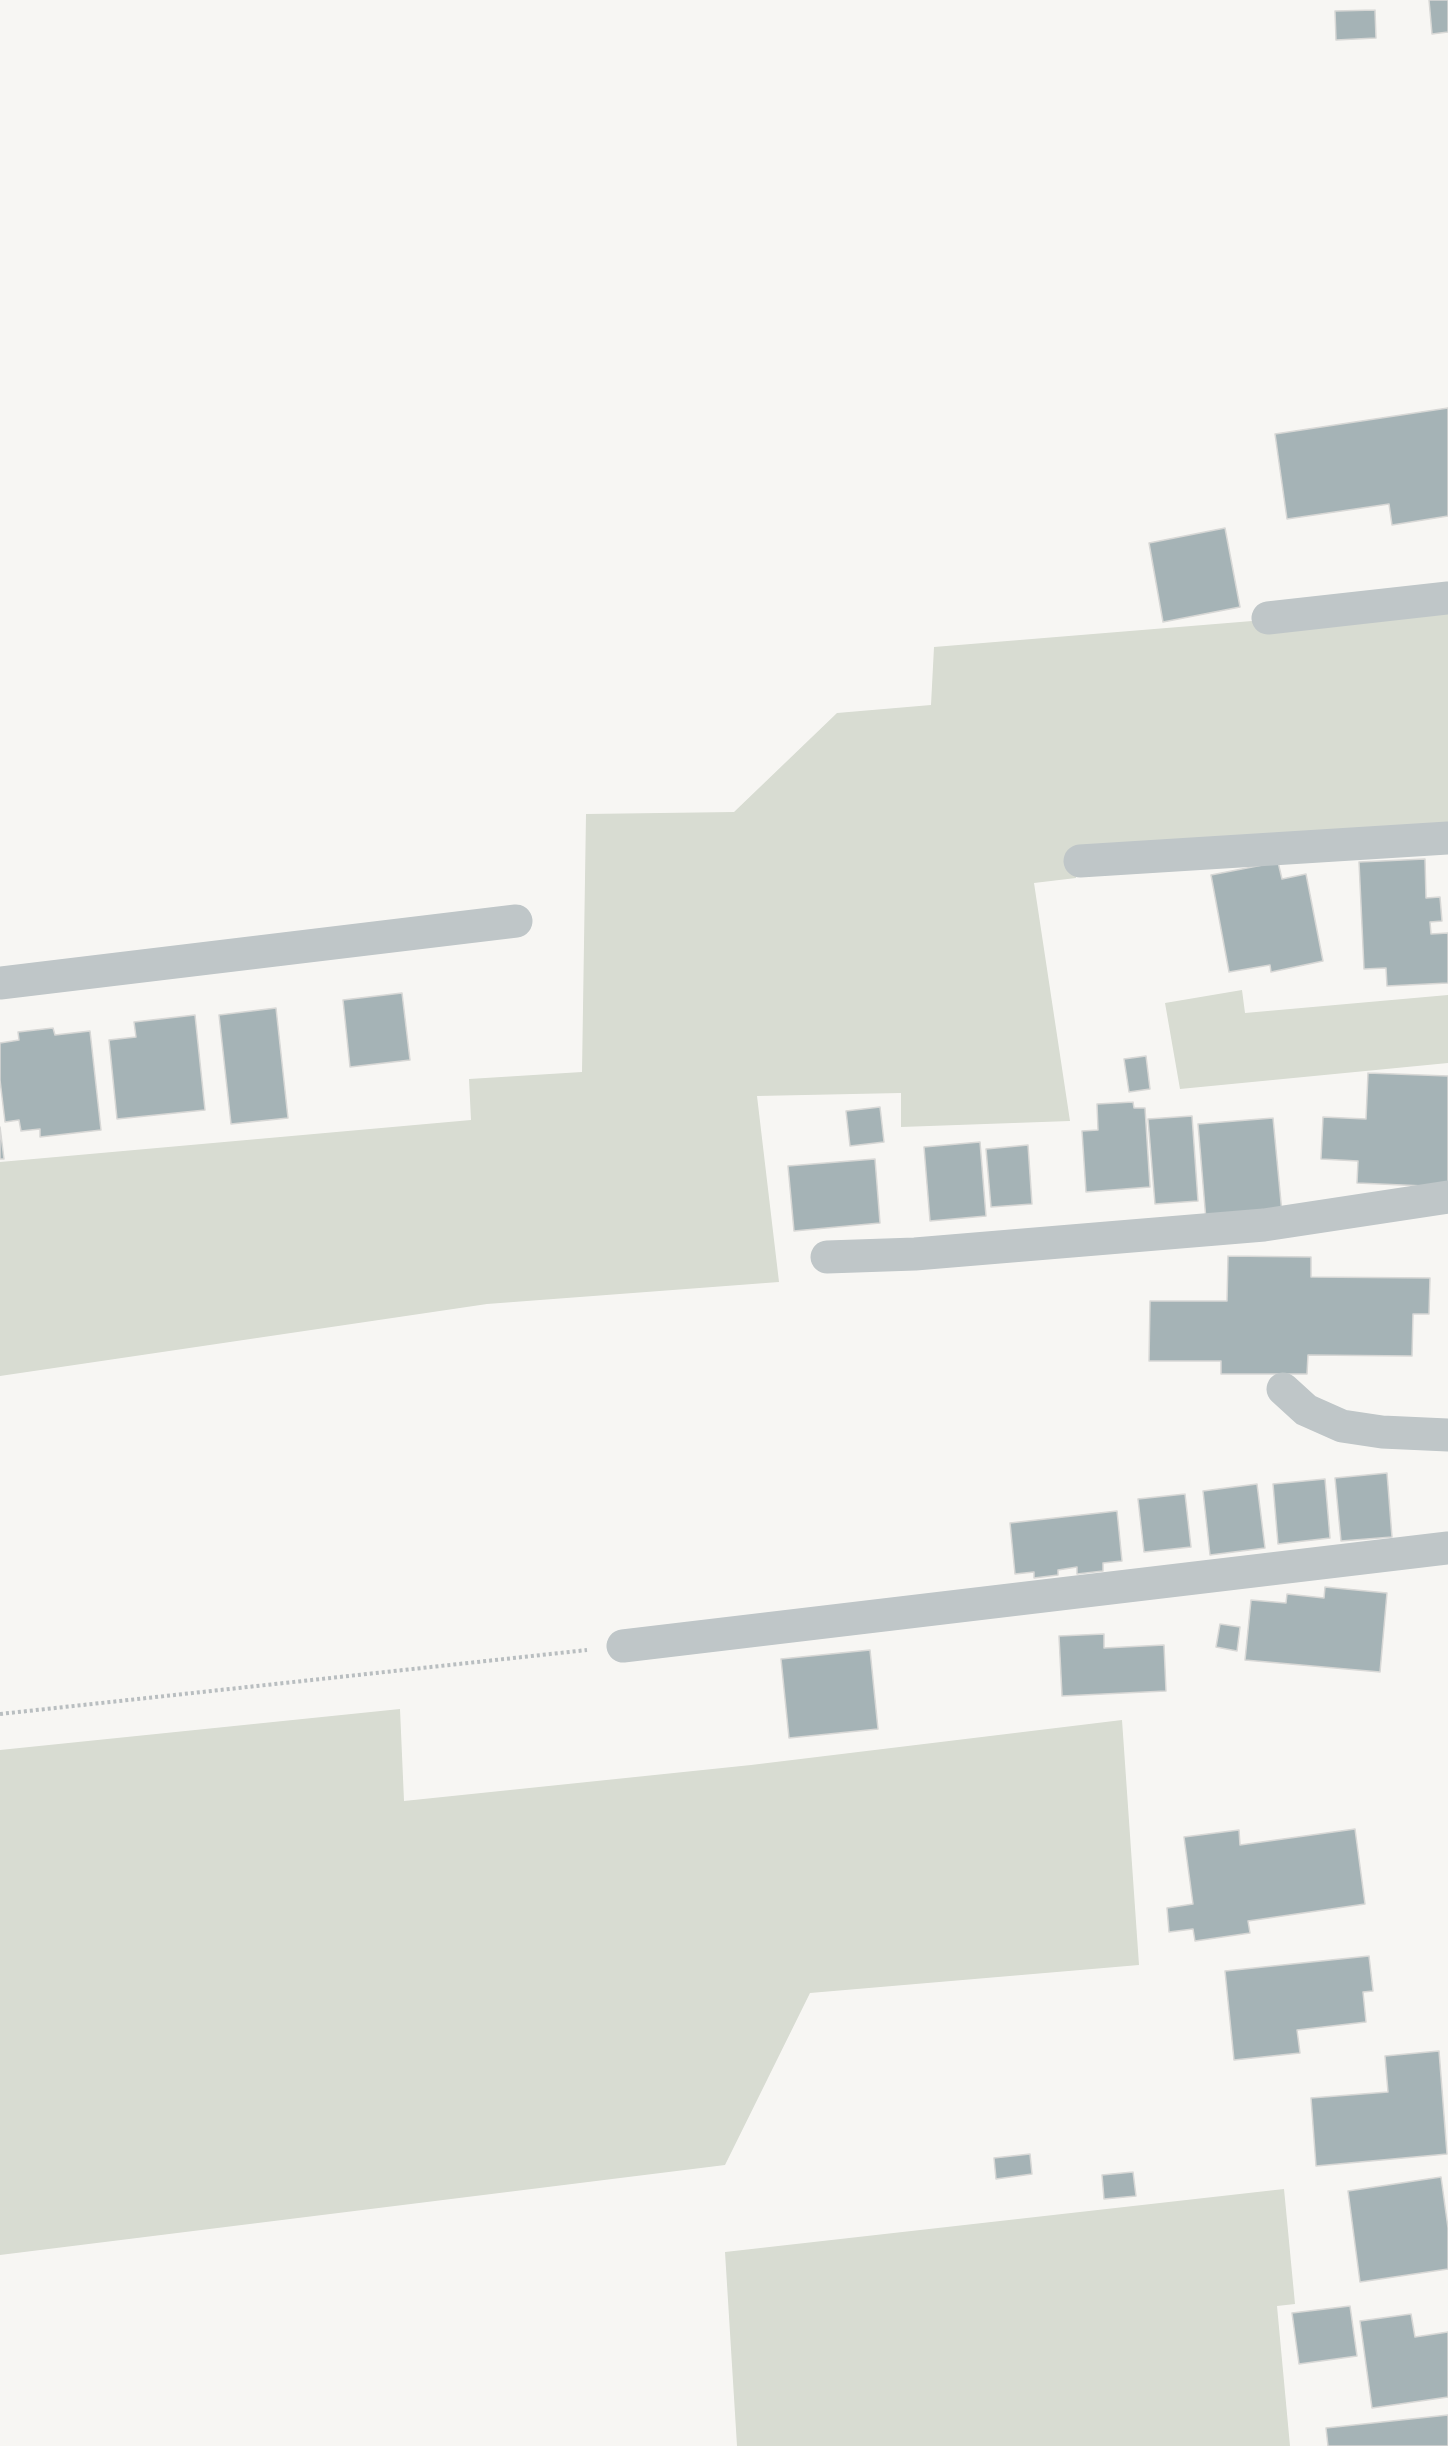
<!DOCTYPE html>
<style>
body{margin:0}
canvas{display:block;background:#f7f6f3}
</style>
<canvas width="1448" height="2446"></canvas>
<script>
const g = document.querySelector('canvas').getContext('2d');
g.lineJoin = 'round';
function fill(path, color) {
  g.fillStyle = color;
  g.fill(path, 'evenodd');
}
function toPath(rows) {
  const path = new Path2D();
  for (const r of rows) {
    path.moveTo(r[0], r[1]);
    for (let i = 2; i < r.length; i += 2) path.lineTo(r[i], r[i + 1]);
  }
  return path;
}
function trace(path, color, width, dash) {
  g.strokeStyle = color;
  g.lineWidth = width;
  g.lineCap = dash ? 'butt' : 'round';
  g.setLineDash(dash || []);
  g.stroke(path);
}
const green = toPath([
 [1448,605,1448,825,1072,852,1076,878,1034,883,1070,1121,901,1127,901,1093,757,1096,779,1282,487,1304,0,1376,0,1162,471,1120,469,1079,582,1072,586,814,734,812,837,713,931,705,934,647],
 [1242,990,1245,1013,1448,995,1448,1063,1180,1089,1165,1003],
 [400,1709,404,1801,751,1765,1122,1720,1139,1965,810,1993,725,2165,0,2255,0,1750],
 [1284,2189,1295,2304,1277,2306,1290,2446,737,2446,725,2252]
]);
const building = toPath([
 [1429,0,1448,0,1448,32,1432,34,1429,0],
 [1375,10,1376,38,1336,40,1335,11,1375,10],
 [1448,408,1448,516,1392,525,1389,504,1287,519,1275,434,1448,408],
 [1225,528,1240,607,1163,622,1149,543,1225,528],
 [1425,859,1426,898,1440,897,1442,921,1430,922,1431,934,1448,933,1448,983,1387,986,1386,968,1364,969,1359,862,1425,859],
 [1278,862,1282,879,1306,874,1323,961,1271,972,1270,965,1229,972,1211,875,1278,862],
 [402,993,410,1060,350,1067,343,1000,402,993],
 [276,1008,288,1118,231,1124,219,1015,276,1008],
 [195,1015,205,1110,117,1119,109,1040,136,1037,134,1022,195,1015],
 [53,1028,55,1035,90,1031,101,1130,40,1137,40,1129,21,1131,19,1120,5,1122,0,1080,0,1043,19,1040,18,1032,53,1028],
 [1146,1056,1150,1089,1129,1092,1124,1059,1146,1056],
 [1368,1073,1448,1076,1448,1187,1357,1183,1358,1161,1321,1159,1323,1117,1366,1119,1368,1073],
 [1133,1102,1134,1108,1145,1108,1150,1187,1086,1192,1082,1131,1098,1130,1097,1104,1133,1102],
 [880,1107,884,1142,850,1146,846,1111,880,1107],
 [1192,1116,1198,1201,1155,1204,1148,1119,1192,1116],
 [1273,1118,1282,1213,1206,1220,1198,1124,1273,1118],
 [0,1127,4,1159,0,1159,0,1127],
 [980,1142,986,1216,930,1221,924,1147,980,1142],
 [1028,1145,1032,1204,991,1207,986,1149,1028,1145],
 [875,1159,880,1223,794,1231,788,1166,875,1159],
 [1228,1256,1311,1257,1311,1277,1430,1278,1429,1314,1413,1314,1412,1356,1308,1355,1307,1374,1221,1374,1221,1361,1149,1361,1150,1301,1227,1301,1228,1256],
 [1387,1473,1392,1537,1341,1541,1335,1478,1387,1473],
 [1325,1479,1330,1538,1278,1544,1273,1484,1325,1479],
 [1257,1484,1265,1548,1210,1555,1203,1491,1257,1484],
 [1185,1494,1191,1547,1144,1552,1138,1499,1185,1494],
 [1117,1511,1122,1561,1103,1563,1103,1571,1077,1574,1077,1567,1058,1570,1058,1575,1034,1578,1034,1572,1015,1574,1010,1523,1117,1511],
 [1325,1587,1387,1593,1380,1672,1245,1660,1251,1600,1286,1603,1287,1594,1324,1598,1325,1587],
 [1220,1624,1240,1627,1237,1651,1216,1647,1220,1624],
 [1104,1634,1104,1648,1164,1645,1166,1691,1062,1696,1059,1636,1104,1634],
 [870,1650,878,1729,789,1738,781,1659,870,1650],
 [1355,1829,1365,1904,1248,1921,1250,1933,1195,1941,1193,1929,1169,1932,1167,1908,1193,1904,1184,1837,1239,1830,1240,1845,1355,1829],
 [1369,1956,1373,1991,1363,1992,1366,2022,1297,2030,1300,2053,1234,2060,1225,1971,1369,1956],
 [1439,2051,1447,2154,1316,2166,1311,2098,1388,2092,1385,2056,1439,2051],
 [1030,2154,1032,2174,996,2179,994,2158,1030,2154],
 [1133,2172,1136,2196,1104,2199,1102,2175,1133,2172],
 [1441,2177,1448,2228,1448,2269,1360,2282,1348,2191,1441,2177],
 [1350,2306,1357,2356,1299,2364,1292,2313,1350,2306],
 [1411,2314,1415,2337,1448,2332,1448,2397,1372,2408,1360,2321,1411,2314],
 [1448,2415,1448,2446,1328,2446,1326,2428,1448,2415]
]);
const path = toPath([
 [0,1714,587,1650]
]);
const minor = toPath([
 [1268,618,1448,598],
 [1080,861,1448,838],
 [0,983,516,921],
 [827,1257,915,1254,1264,1225,1448,1197],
 [1283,1389,1306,1410,1342,1426,1382,1432,1448,1435],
 [623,1646,1448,1548]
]);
fill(green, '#d8dcd2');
fill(building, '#a5b3b6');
trace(building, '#d8d8d6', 1.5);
trace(path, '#b9bec0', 4, [3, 3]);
trace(minor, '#bfc6c8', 33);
</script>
